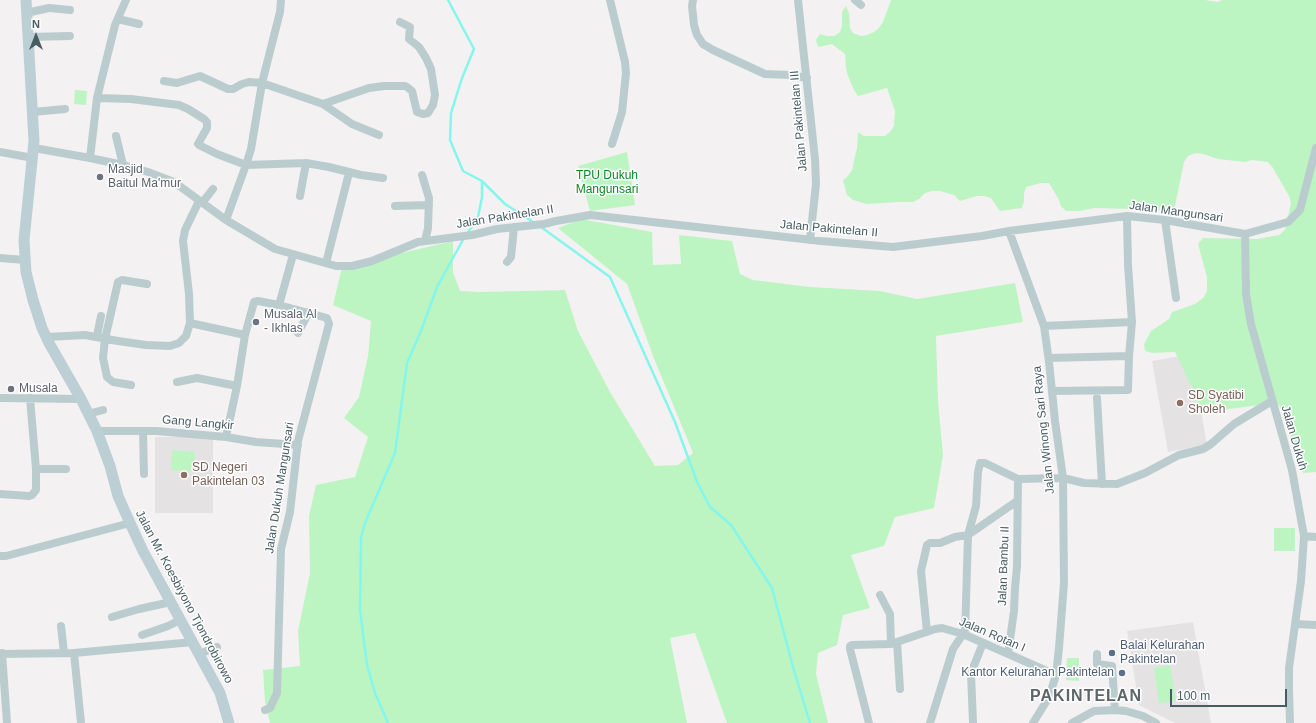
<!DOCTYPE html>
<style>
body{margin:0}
#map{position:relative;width:1316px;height:723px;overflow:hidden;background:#f4f1f2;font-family:Arial,sans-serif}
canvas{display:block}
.north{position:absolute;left:16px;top:16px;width:40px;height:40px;-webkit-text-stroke:3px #fff;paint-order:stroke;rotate:0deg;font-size:11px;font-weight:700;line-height:16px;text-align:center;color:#475d62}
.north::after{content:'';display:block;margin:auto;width:14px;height:18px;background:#475d62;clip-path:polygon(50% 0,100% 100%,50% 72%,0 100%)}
.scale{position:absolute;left:1170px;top:689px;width:117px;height:18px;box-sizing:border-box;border:2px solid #475d62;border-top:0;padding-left:5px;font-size:12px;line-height:14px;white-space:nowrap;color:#475d62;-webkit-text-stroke:3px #fff;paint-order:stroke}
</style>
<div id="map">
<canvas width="1316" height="723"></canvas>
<div class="north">N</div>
<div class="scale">100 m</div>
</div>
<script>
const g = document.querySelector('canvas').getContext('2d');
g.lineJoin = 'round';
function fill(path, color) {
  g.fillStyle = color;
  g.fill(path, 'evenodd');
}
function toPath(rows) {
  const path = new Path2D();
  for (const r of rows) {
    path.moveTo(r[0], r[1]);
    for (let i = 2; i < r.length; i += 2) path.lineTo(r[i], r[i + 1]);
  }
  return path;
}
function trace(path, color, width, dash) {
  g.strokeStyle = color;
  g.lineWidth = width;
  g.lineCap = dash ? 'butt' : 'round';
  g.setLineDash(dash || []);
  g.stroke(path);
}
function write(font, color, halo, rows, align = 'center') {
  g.font = font + ' Arial,sans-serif';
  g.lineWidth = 3;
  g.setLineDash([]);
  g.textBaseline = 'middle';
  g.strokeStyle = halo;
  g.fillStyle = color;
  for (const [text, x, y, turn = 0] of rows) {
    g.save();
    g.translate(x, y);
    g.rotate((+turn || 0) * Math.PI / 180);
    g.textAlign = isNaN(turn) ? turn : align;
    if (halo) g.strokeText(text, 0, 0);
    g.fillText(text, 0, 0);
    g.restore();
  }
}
const education = toPath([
 [1191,354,1207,445,1168,452,1152,361],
 [155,437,213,437,213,513,155,513],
 [1193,622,1211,723,1175,723,1139,705,1127,631]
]);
const green = toPath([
 [891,0,1205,0,1218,2,1222,0,1316,0,1316,472,1303,473,1293,451,1291,436,1279,405,1259,405,1214,411,1196,405,1193,390,1175,352,1152,353,1145,351,1144,344,1151,331,1169,319,1172,312,1195,304,1204,297,1207,291,1207,277,1198,244,1203,238,1257,239,1279,235,1285,230,1291,203,1289,196,1273,168,1268,162,1252,160,1245,162,1218,159,1203,154,1196,153,1188,156,1184,162,1175,206,1169,210,1094,208,1080,211,1066,211,1061,206,1058,198,1049,183,1041,183,1026,187,1024,194,1024,201,1022,208,1000,211,991,198,984,196,977,196,960,201,954,195,940,191,932,191,925,193,919,199,913,202,898,202,867,204,853,200,847,195,843,180,848,176,852,170,857,148,858,132,864,136,885,136,890,132,894,126,895,111,887,88,858,96,854,90,848,76,846,68,845,54,832,44,818,47,816,40,820,34,827,36,834,36,840,32,842,26,842,12,846,6,849,13,850,28,853,33,861,36,867,35,874,32,879,28,883,22],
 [75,90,87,91,86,105,74,104],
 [627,152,635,205,590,211,578,166],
 [581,219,652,232,653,265,681,264,679,235,732,241,740,274,753,280,810,287,880,291,917,299,1015,283,1023,322,936,336,938,401,943,455,934,508,895,517,884,546,851,555,870,608,843,615,837,645,818,653,816,674,828,723,727,723,695,633,670,638,687,723,270,723,265,702,263,670,300,666,298,631,310,573,309,516,316,485,355,477,368,437,344,418,359,397,368,356,371,321,333,305,342,267,453,241,453,272,460,291,479,292,565,290,578,331,610,392,655,466,678,465,693,453,653,356,627,284,558,228],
 [172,450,195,452,194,472,171,470],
 [1274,528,1295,528,1295,551,1274,551],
 [1067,658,1079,658,1079,681,1066,680],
 [1170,665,1176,701,1159,703,1154,668]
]);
const stream = toPath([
 [448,0,474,49,462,78,451,113,450,140,463,171,482,181,505,204,533,222],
 [541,227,610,277,675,422,697,482,710,507,731,525,772,588,793,667,810,723],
 [467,234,478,217,482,197,482,181],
 [388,723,375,693,367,665,360,610,361,538,365,523,395,453,407,363,421,331,437,287,464,238]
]);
const minor = toPath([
 [610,0,625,62,626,73,622,112,612,144],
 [693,0,692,6,694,25,697,35,703,44,713,50,765,74,790,75,807,78],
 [798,0,815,159,816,184,810,240],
 [855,0,861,5],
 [26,13,49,8,70,10],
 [118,19,139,24],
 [28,37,70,36],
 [164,81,177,83,200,76,228,89,233,89,242,84,249,82,262,83,323,104,369,88,384,86,405,86,407,87,412,91,417,112,423,114,428,113,433,105,435,95,431,69,426,58,419,47,409,39,410,27,400,22],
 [97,98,131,99,179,105,188,109,204,119,207,122,207,128,198,144,199,145,217,154,246,165,306,163,329,167,361,175,383,178],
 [323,104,352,124,379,135],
 [33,112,65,109],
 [116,136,123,165],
 [34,148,90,158,123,165,148,172,174,182,226,220,275,249,336,266,352,266,372,261,418,242,472,235,497,229,544,224,556,221,590,215,821,241,893,247,982,236,1009,231,1127,216,1165,220,1245,234,1288,222,1300,210,1316,148],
 [0,152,33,158],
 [90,158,97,98,115,25,126,0],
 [422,175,429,198,428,228,425,241],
 [300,196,306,163],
 [202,203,213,189],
 [395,206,429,205],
 [226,220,246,165,251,149,262,83,280,12,281,0],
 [1165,220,1176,298],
 [1009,231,1044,326,1049,362,1055,421,1063,478,1064,583,1059,648,1056,675,1049,697,1033,723],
 [1245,234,1246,294,1251,324,1292,470,1304,536,1301,581,1289,668,1289,689,1290,723],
 [0,258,25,260],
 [507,262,511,257,514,227],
 [326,263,349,173],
 [190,323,245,335,254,302,258,301,279,305,293,255],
 [1044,326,1132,322],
 [298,333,309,312],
 [97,336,101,316],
 [47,337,85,335,118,341,146,345,170,346,179,343,186,336,190,323,189,294,183,241,185,230,199,201],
 [1049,358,1129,356],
 [177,382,197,378,237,386],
 [131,385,113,382,107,377,103,358,105,339,118,282,122,280,147,284],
 [1052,391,1128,390,1129,356,1132,322,1128,265,1127,216],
 [0,398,81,399],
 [1097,398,1102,484],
 [88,414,103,410],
 [97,431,156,431,226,437,256,442,298,445],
 [143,431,144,474],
 [226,437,237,386,245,335],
 [36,469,66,469],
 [0,494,29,496,32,495,36,490,36,469,30,398],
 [1304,536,1316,537],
 [0,556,6,556,130,523],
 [880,595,890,614,891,644],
 [112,617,139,609,171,602],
 [1296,624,1316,625],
 [61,626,64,653],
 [927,632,921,571,927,545,930,543,940,543,955,537,968,535,1017,501],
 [142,635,168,626,180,620],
 [965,635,968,535,976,506,978,472,980,463,985,463,1018,479,1063,478,1084,483,1117,484,1145,473,1179,455,1203,449,1211,444,1234,424,1272,401],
 [897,642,900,689],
 [2,653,7,723],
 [74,653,81,723],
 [0,654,74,653,193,642],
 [199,654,217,647],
 [1008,654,1014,611,1015,588,1017,566,1018,479],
 [1097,654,1097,664,1112,666,1115,710],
 [265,710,270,708,277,693,281,549,290,512,298,441,329,324,327,318,279,305],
 [869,723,850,649,850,646,852,645,891,644,935,629,942,628,963,634,1056,675],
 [930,723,953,649,963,634],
 [973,723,971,673,983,643],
 [1072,723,1094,711,1115,710,1126,711,1143,716,1156,723]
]);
const secondary = toPath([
 [26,0,34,141,24,240,26,272,33,300,42,328,49,343,81,399,97,431,110,466,118,496,130,523,143,551,220,693,229,723]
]);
const markers = [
 [100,177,4,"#6b7280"],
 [256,322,4,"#6b7280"],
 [11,389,4,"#6b7280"],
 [1180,403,4,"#8d6e63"],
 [184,475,4,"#8d6e63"],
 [1112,653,4,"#5c6f8a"],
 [1122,673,4,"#5c6f8a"]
];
const streetNames = [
 ["Jalan Pakintelan III",799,121,-95],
 ["Jalan Mangunsari",1176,212,8],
 ["Jalan Pakintelan II",505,217,-9],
 ["Jalan Pakintelan II",829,229,5],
 ["Gang Langkir",198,423,5],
 ["Jalan Winong Sari Raya",1044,430,-96],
 ["Jalan Dukuh",1294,438,74],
 ["Jalan Dukuh Mangunsari",280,488,-81],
 ["Jalan Bambu II",1004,566,-88],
 ["Jalan Mr. Koesbiyono Tjondrobirowo",184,597,62],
 ["Jalan Rotan I",992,635,23]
];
const worshipNames = [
 ["Masjid",108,170],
 ["Baitul Ma'mur",108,184],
 ["Musala Al",264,315],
 ["- Ikhlas",264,329],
 ["Musala",19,389]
];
const parkNames = [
 ["TPU Dukuh",607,176],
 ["Mangunsari",607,190]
];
const educationNames = [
 ["SD Syatibi",1188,396],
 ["Sholeh",1188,410],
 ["SD Negeri",192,468],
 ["Pakintelan 03",192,482]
];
const serviceNames = [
 ["Balai Kelurahan",1120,646],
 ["Pakintelan",1120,660],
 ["Kantor Kelurahan Pakintelan",1114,673,"right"]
];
const districtNames = [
 ["PAKINTELAN",1086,697]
];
fill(education, '#e5e2e4');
fill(green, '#bdf5c2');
trace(stream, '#85f6ec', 2.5);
trace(minor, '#bbcccf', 8);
trace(secondary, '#bccfd5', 11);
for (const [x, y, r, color] of markers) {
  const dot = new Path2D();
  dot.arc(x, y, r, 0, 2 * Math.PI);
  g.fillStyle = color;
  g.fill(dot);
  trace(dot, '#fff', 1.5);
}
write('12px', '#475d62', '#fff', streetNames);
write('12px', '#5b616d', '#fff', worshipNames, 'left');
write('12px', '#0d8726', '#fff', parkNames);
write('12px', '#785e54', '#fff', educationNames, 'left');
write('12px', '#4e5e75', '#fff', serviceNames, 'left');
g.letterSpacing = '1px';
write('bold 16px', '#5d6567', '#fff', districtNames);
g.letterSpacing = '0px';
</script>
